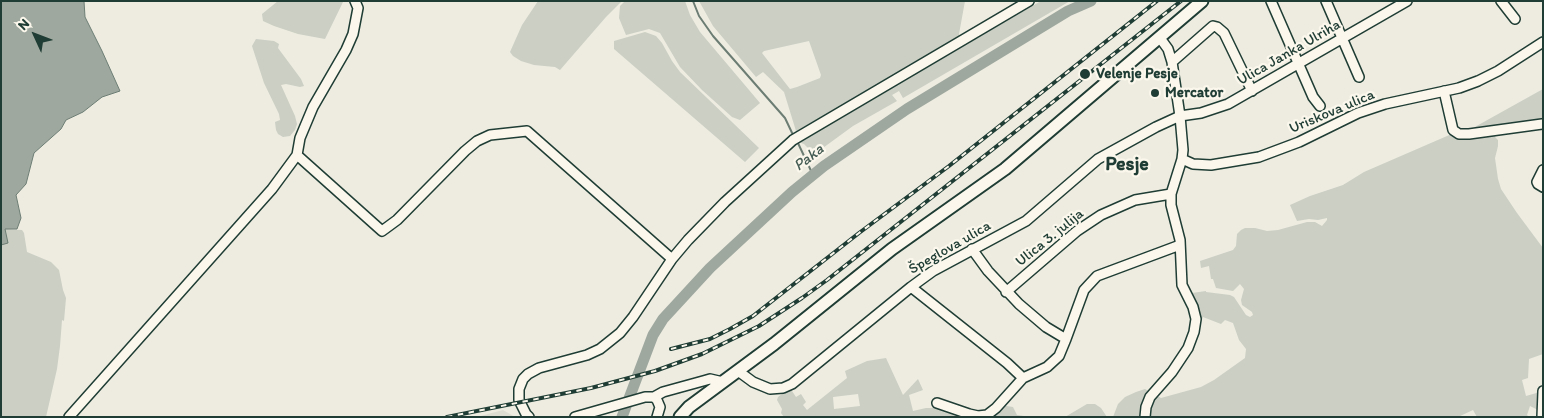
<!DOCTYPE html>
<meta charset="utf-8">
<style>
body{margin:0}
#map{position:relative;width:1544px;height:418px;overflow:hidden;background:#eeece1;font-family:Itim,sans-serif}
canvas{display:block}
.frame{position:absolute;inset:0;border:2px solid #1f3d34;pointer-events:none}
.north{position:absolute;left:10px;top:10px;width:50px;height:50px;-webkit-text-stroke:4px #fbf7ec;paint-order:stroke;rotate:313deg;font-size:14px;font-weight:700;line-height:20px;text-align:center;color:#1f3d34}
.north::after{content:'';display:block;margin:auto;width:18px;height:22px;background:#1f3d34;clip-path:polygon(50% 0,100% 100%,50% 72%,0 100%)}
</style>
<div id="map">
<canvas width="1544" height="418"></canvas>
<div class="frame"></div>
<div class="north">N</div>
</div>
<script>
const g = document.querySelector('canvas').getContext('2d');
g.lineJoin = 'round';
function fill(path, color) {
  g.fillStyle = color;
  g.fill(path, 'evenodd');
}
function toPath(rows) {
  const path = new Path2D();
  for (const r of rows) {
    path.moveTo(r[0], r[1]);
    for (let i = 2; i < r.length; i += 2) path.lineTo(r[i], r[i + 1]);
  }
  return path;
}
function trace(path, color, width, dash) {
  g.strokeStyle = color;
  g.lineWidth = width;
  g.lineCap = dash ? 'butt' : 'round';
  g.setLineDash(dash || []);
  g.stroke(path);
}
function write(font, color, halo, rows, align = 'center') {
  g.font = font + ' Itim,sans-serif';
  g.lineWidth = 4.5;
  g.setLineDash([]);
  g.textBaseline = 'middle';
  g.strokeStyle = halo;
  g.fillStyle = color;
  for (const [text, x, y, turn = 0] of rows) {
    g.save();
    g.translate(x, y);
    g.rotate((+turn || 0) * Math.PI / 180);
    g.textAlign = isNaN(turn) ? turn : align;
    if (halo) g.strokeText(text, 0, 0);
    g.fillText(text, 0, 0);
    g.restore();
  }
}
const built = toPath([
 [503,410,515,417,477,417]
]);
const green = toPath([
 [278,1,343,1,343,2,325,39,298,34,274,26,263,21,262,14],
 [538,1,622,1,606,17,560,70,555,67,534,65,521,61,513,56,510,52,522,25],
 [625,1,685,1,690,15,700,32,760,103,740,120,732,117,702,90,680,67,660,33,649,29,626,35,619,18,620,6],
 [699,1,965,1,959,34,960,37,925,59,796,131,784,92,763,72,756,77,713,26],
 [809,41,821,75,820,78,797,87,790,89,762,53,764,51],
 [1041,1,1070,1,903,98,899,91,892,95,897,101,853,126,816,153,811,147,809,149,804,144,798,142],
 [645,32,656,36,662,43,672,61,680,72,759,148,745,162,614,49,614,41],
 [256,39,274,41,279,44,278,48,301,79,304,86,300,87,286,84,281,85,295,116,297,124,295,130,290,136,283,137,278,134,276,130,275,122,280,120,279,114,264,83,252,46],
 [1543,89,1543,121,1475,133,1473,128],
 [1498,132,1495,137,1498,140,1498,146,1495,158,1498,179,1501,189,1517,213,1543,248,1543,354,1529,359,1528,378,1522,380,1526,396,1540,392,1540,411,1530,406,1527,415,1529,417,1477,417,1473,410,1458,417,1113,417,1118,404,1125,397,1136,392,1145,389,1161,398,1201,387,1214,380,1245,358,1246,349,1239,340,1233,323,1225,320,1221,324,1203,317,1201,322,1198,321,1191,298,1192,293,1206,291,1206,292,1230,295,1234,297,1246,315,1250,317,1253,315,1252,312,1242,305,1241,300,1244,289,1240,284,1233,291,1216,288,1213,279,1211,279,1209,266,1201,268,1200,261,1233,250,1236,246,1237,234,1241,230,1245,228,1255,228,1267,231,1278,230,1307,222,1315,222,1322,226,1327,220,1327,218,1318,220,1309,219,1297,221,1290,205,1310,196,1343,185,1364,172,1454,133],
 [5,229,22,230,24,233,27,252,51,262,59,270,63,290,66,298,64,321,62,320,60,346,57,369,46,417,1,417,1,244],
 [886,358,903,395,918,379,923,390,909,395,913,411,926,408,936,408,967,417,784,417,781,413,782,409,777,400,778,397,790,388,796,397,801,394,806,402,803,405,807,410,847,378,845,371,867,361],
 [858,394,860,406,834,409,833,397],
 [1087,404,1095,404,1101,408,1107,417,1065,417],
 [1000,405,1013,407,1017,415,1031,417,988,417]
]);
const water = toPath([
 [1,1,84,1,85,17,102,51,120,91,102,97,83,112,66,120,61,129,34,153,26,184,16,195,21,218,17,229,5,229,8,243,1,245,1,1]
]);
const stream = toPath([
 [693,1,699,16,713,36,785,118,794,137],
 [797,141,813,175]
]);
const river = toPath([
 [622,417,653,335,663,319,710,268,792,192,824,166,907,109,1068,11,1091,1]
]);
const minor = toPath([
 [1271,1,1313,97,1320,106],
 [1326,1,1359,77],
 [1501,1,1515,19],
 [1172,62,1213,26,1217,27,1224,33,1252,91],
 [1444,91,1453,130,1459,134,1469,134,1542,124],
 [297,155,300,138,313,107,346,50,353,34,358,8,355,1],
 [1182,159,1193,164,1211,165,1259,157,1299,142,1358,113,1385,104,1459,88,1478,81,1498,71,1543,42],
 [1543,170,1537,182,1538,184,1543,187],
 [972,249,988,271,1019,304,1046,327,1066,339],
 [911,287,1007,363,1023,378],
 [1006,292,1077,231,1101,215,1135,200,1171,194],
 [738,371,753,382,770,389,783,388,792,384,911,287,933,271,1026,221,1098,159,1156,127,1180,116,1201,113,1228,104,1407,1],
 [654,397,657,400,660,407,657,417],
 [937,403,969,414,978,416,987,415,996,408,1023,378,1047,367,1059,356,1066,339,1084,290,1097,276,1180,245],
 [69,417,272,189,297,155,382,231,397,220,465,151,477,141,490,135,527,131,672,259],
 [529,417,526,414,519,400,519,389,523,379,528,374,539,368,587,355,600,349,620,333,633,317,672,259,688,240,725,202,793,140,1029,1],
 [575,417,645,397,654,397,663,392,703,381,710,379,723,382],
 [1145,417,1146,407,1150,397,1172,372,1188,348,1194,332,1196,319,1193,307,1182,285,1180,240,1171,205,1171,194,1182,159,1183,150,1180,116,1172,62,1168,49,1160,38],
 [1542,417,1543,391]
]);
const major = toPath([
 [680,417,689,407,774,344,892,249,1005,169,1202,1]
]);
const rail = toPath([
 [671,349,710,339,730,329,753,316,859,233,949,166,1157,1],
 [447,417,591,388,655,371,702,354,759,326,802,298,827,280,1181,1]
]);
const markers = [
 [1085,74,6,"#1f3d34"],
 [1155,93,5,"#1f3d34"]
];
const streetNames = [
 ["Ulica Janka Ulriha",1289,53,-30],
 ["Uriskova ulica",1332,112,-23],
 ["Ulica 3. julija",1050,238,-39],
 ["Špeglova ulica",950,248,-30]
];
const poiNames = [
 ["Velenje Pesje",1096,74],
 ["Mercator",1165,93]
];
const waterNames = [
 ["Paka",809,158,-38]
];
const districtNames = [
 ["Pesje",1127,165]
];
fill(built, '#ddddd2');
fill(green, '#cbcfc4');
fill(water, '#9fa89f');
trace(water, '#6c7d74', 1);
trace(stream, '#6c7d74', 2);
trace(river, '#9fa89f', 11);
trace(minor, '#1f3d34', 12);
trace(major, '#1f3d34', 15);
trace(minor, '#fbf7ec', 9);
trace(major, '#fbf7ec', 11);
trace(rail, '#1f3d34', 4);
trace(rail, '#fbf7ec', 2, [5.5]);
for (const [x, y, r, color] of markers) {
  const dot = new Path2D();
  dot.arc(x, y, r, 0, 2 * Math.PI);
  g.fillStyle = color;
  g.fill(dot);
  trace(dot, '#fbf7ec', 2);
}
write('15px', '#1f3d34', '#fbf7ec', streetNames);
write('bold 15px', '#1f3d34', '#fbf7ec', poiNames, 'left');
write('italic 16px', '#455d54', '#fbf7ec', waterNames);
write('bold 20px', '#1f3d34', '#fbf7ec', districtNames);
</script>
